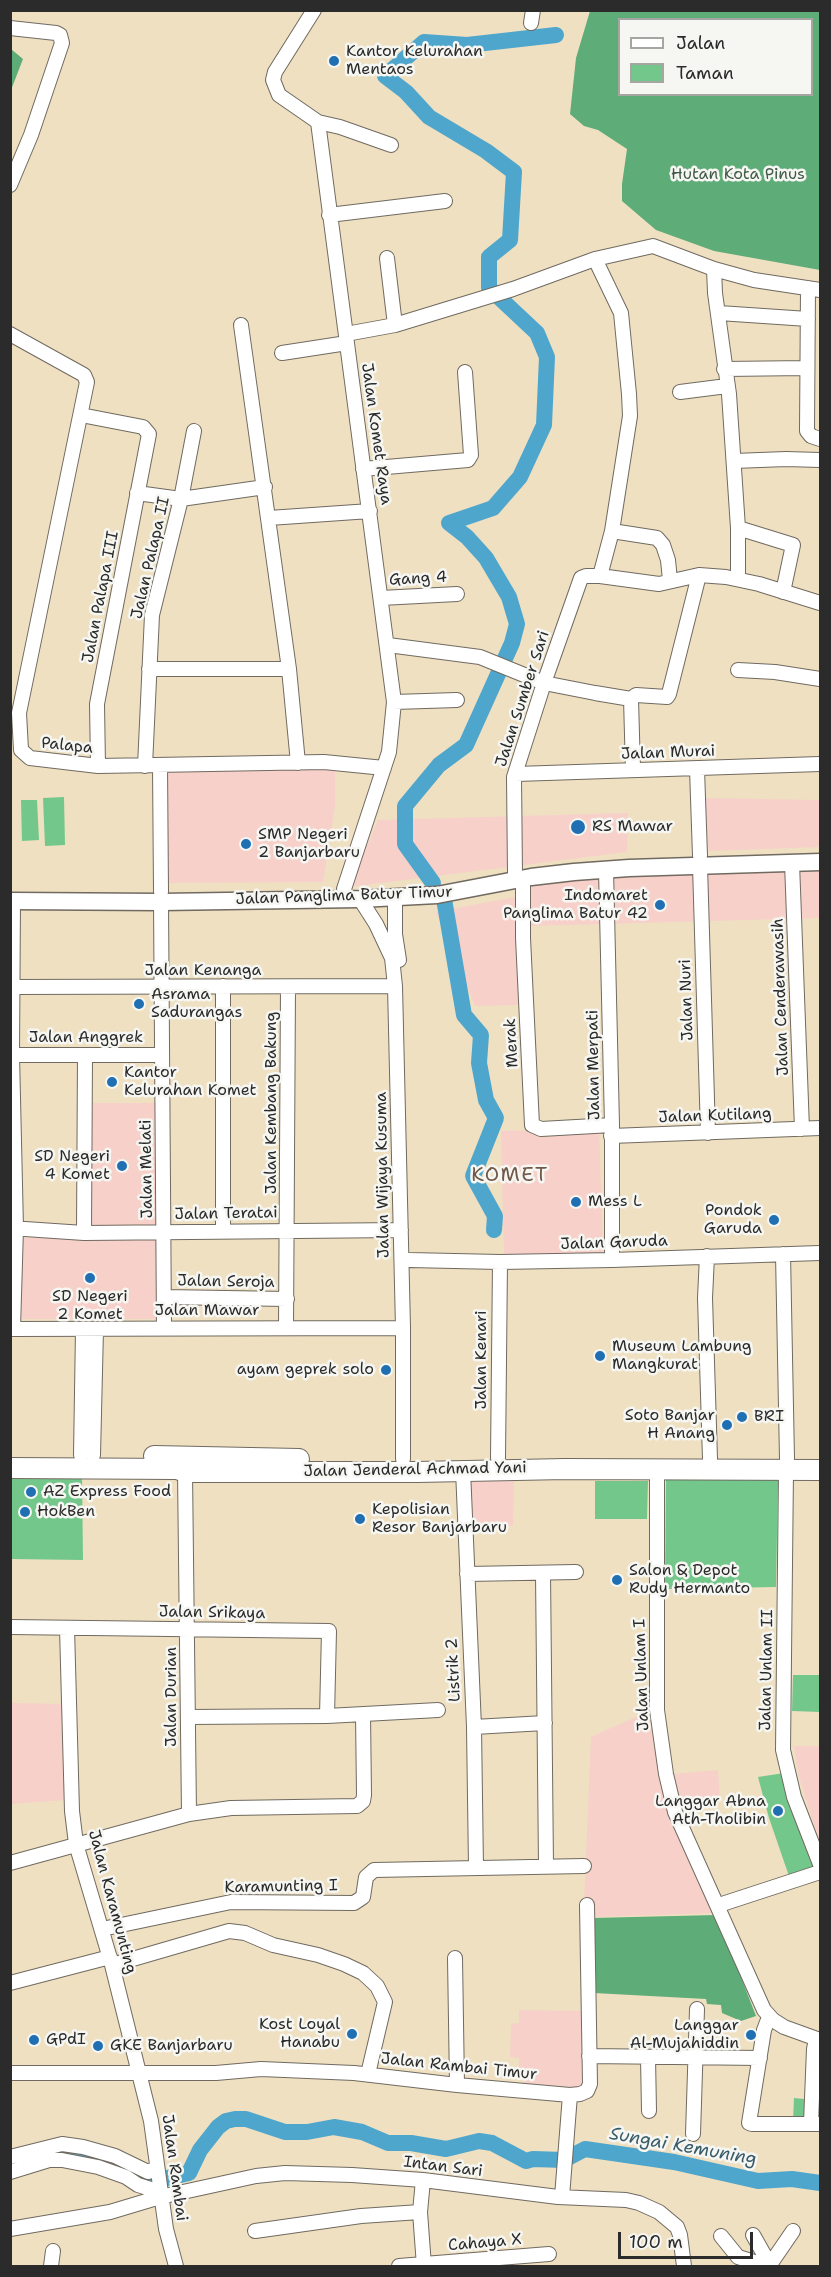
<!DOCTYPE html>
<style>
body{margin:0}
#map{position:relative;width:831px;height:2277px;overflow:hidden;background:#efe0c2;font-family:"Shantell Sans",sans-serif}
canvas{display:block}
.frame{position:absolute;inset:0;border:12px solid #2b2b2b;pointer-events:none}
.legend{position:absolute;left:618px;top:18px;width:195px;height:78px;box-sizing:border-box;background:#f6f6f2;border:2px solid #a5a5a2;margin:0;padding:8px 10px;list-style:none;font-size:18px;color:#2b2b2b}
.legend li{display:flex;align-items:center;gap:12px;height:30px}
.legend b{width:30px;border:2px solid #a5a5a2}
.scale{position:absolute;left:618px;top:2232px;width:135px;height:27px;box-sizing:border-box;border:3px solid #2b2b2b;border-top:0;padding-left:8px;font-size:18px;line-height:21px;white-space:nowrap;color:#2b2b2b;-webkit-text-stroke:4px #f6f6f2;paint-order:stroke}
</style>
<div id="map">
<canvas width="831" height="2277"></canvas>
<div class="frame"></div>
<ul class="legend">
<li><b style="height:8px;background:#fff"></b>Jalan</li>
<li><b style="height:16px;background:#73c78b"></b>Taman</li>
</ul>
<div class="scale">100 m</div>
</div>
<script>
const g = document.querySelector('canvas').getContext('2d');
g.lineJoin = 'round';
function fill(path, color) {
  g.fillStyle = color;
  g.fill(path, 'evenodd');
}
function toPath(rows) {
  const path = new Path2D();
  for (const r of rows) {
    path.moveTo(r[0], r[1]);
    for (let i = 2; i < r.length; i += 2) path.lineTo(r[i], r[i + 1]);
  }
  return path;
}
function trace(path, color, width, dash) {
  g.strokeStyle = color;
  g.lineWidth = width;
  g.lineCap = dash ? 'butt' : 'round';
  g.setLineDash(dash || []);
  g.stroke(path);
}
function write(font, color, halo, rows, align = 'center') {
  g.font = font + ' "Shantell Sans",sans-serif';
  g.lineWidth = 5;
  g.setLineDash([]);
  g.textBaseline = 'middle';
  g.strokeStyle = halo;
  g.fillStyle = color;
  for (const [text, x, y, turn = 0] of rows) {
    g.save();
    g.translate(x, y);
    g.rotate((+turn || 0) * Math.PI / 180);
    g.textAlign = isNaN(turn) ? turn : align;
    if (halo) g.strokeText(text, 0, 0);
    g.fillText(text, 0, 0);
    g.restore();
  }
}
const built = toPath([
 [162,767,335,768,335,806,323,882,163,883],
 [703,798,820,800,820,847,709,851],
 [628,813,627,852,349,887,378,820],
 [820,864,820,918,530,926,529,879],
 [515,897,519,1005,475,1006,436,912],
 [87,1103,156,1103,156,1230,87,1230],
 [599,1128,603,1254,504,1256,501,1131],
 [159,1237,159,1319,22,1319,22,1238],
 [468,1478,514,1478,513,1526,466,1526],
 [11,1703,66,1704,65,1800,11,1804],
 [649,1711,656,1756,671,1818,690,1862,717,1913,591,1917,584,1905,591,1737],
 [794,1746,820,1746,820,1844,799,1777],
 [718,1770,720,1799,679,1800,673,1774],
 [519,2010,582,2011,581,2085,574,2089,524,2085,525,2070,519,2069,519,2058,510,2057,511,2024,519,2023]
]);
const green = toPath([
 [64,797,65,845,45,846,43,798],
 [21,800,37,800,39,840,22,841],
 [82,1475,83,1560,11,1559,11,1476],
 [666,1480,778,1480,776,1587,665,1589],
 [595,1481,648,1481,647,1519,595,1519],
 [793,1675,820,1675,820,1712,792,1711],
 [784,1773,816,1863,814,1871,790,1879,769,1818,758,1777],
 [794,2098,804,2099,804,2103,809,2104,808,2118,793,2121]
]);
const forest = toPath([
 [590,11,820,11,820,270,714,251,656,230,622,201,622,184,627,149,598,130,584,126,570,114,576,58],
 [620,20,812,20,812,94,620,94],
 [11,49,23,59,11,90],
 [717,1915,756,2016,741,2021,722,2013,721,2005,707,2004,706,1999,594,1993,592,1918]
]);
const river = toPath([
 [433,883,405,844,405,806,439,765,466,745,512,643,517,624,509,597,486,558,467,537,449,523,493,508,520,477,544,425,547,357,537,333,489,288,489,257,510,240,514,172,486,151,429,117,406,92,385,76,424,42,467,45,556,35],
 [444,899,464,1015,481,1035,479,1063,486,1100,496,1118,473,1176,495,1216,494,1230],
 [32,2157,45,2153,64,2153,95,2161],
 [127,2172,146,2181,155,2181,189,2173,200,2150,218,2127,226,2121,235,2119,246,2119,285,2132,307,2132,334,2127,362,2132,388,2143,411,2143,446,2149,479,2141,492,2143,526,2161,533,2159,564,2160,585,2149,674,2162,758,2181,792,2179,820,2183]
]);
const minor = toPath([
 [314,10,275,72,273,80,279,95,318,122,394,702,389,752,344,889],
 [531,23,533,10],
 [10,28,56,33,60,35,62,43,31,135,10,185],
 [318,122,340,127,391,145],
 [329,215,445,201],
 [387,258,395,325],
 [595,259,621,313,629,394,630,416,612,531,657,538,663,545,668,560,670,580],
 [714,269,715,293,729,394,738,528],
 [808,288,807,431,811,436,820,439],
 [719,313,808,319],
 [241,325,289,669,298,763],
 [10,334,84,375,87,382,19,713,21,750,30,758,98,766,324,762,384,768],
 [346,334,395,325,513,289,595,259,653,246,714,269,754,280,820,290],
 [282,353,347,343],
 [724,369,807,368],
 [680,392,727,386],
 [81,415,143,427,149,434,97,704,98,766],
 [734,461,786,459,820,460],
 [363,469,468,460,471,455,465,372],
 [137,493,181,499,265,487],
 [269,518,370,511],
 [600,576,612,531],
 [738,579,738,528,793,545,783,592],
 [381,598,457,594],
 [388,645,480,657,544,683,595,693,631,699,636,695,667,697,669,694,699,575],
 [149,669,289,669],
 [738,670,775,672,820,679],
 [631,699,633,770],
 [394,702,457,700],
 [160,765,161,892],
 [145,766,152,615,181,499,194,431],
 [697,769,700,856],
 [516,774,820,764],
 [792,863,802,1129],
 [700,866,708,1133],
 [606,870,612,1125,612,1260],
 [515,874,514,777,544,683,581,578,586,576,600,576,659,584,699,575,726,577,759,584,820,603],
 [523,879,523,938,532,1125,541,1129,612,1125],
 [395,897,395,934,399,960],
 [360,899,376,924,392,958,395,986,403,1328,403,1459],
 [161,902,164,1327],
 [10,987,395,986],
 [12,1055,161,1055],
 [611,1136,820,1128],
 [10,1228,84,1233,401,1230],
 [223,1230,223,986],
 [84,1233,85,1055],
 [783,1254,787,1459],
 [707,1256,705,1298,710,1459],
 [409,1260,500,1262,612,1260,820,1253],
 [164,1297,287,1299],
 [286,1328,288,987],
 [10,1329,403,1328],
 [13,1329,16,1228,12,1055,13,901],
 [81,1455,83,1329],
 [93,1455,96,1329],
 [498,1458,500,1262],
 [657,1469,657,1710,666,1774,675,1812,764,2010,773,2020,784,2027,820,2040],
 [463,1470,474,1727,476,1868],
 [786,1471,783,1750,794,1797,820,1864],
 [185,1472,189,1814],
 [543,1573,546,1866],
 [467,1574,576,1572],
 [10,1627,329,1631,327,1716],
 [67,1628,72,1811,76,1844,112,1965,151,2121,166,2229,176,2266],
 [188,1717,327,1716,438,1710],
 [474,1727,545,1723],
 [10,1863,189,1814,231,1808,357,1806,363,1801,364,1795,363,1714],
 [719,1905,820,1872],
 [102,1929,231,1902,354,1903,363,1897,366,1877,374,1870,584,1866],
 [455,1958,457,2085],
 [112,1965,229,1931,245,1933,273,1945,318,1955,344,1964,363,1973,377,1986,385,2002,368,2074],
 [10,1983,110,1957],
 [769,2017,764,2030,749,2123,752,2124,820,2124],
 [589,2056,760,2058],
 [648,2057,649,2111],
 [10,2073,216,2073,261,2069,354,2073,457,2085,570,2095,580,2094,587,2091,590,2084,587,1905],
 [811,2123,814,2049,816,2039],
 [693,2134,697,2009],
 [10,2157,62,2144,83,2147,115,2156,148,2172,157,2168],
 [10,2172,49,2160,62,2160,98,2167,126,2177,138,2185,160,2192],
 [423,2180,420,2212,424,2266],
 [562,2197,570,2095],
 [10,2229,110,2212,160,2197,256,2176,285,2173,352,2175,423,2180,558,2197,626,2200,639,2203,659,2212,677,2227,680,2235,684,2266],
 [255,2231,361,2216,420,2212],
 [753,2235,770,2265],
 [721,2236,738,2257,767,2266],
 [51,2266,53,2251],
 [399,2266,549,2254],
 [769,2266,793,2231]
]);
const major = toPath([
 [10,901,161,902,360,899,437,895,531,877,574,872,629,868,820,862]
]);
const highway = toPath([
 [154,1456,299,1459],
 [10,1468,177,1469,185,1472,417,1472,565,1469,820,1470]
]);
const markers = [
 [334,61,6,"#1f6fb2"],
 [578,827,8,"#1f6fb2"],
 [246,844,6,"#1f6fb2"],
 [660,905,6,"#1f6fb2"],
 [139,1004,6,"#1f6fb2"],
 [112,1082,6,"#1f6fb2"],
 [122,1166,6,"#1f6fb2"],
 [576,1202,6,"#1f6fb2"],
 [774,1220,6,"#1f6fb2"],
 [90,1278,6,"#1f6fb2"],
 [600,1356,6,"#1f6fb2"],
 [386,1370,6,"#1f6fb2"],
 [742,1417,6,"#1f6fb2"],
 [727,1425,6,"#1f6fb2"],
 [31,1492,6,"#1f6fb2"],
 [25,1512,6,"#1f6fb2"],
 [360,1519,6,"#1f6fb2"],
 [617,1580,6,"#1f6fb2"],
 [778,1811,6,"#1f6fb2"],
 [352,2034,6,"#1f6fb2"],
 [751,2035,6,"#1f6fb2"],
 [34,2040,6,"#1f6fb2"],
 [98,2046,6,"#1f6fb2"]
];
const poiNames = [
 ["Kantor Kelurahan",346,52],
 ["Mentaos",346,70],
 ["RS Mawar",592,827],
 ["SMP Negeri",258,835],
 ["2 Banjarbaru",258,853],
 ["Indomaret",648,896,"right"],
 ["Panglima Batur 42",648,914,"right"],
 ["Asrama",151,995],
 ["Sadurangas",151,1013],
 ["Kantor",124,1073],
 ["Kelurahan Komet",124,1091],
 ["SD Negeri",110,1157,"right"],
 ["4 Komet",110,1175,"right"],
 ["Mess L",588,1202],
 ["Pondok",762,1211,"right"],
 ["Garuda",762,1229,"right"],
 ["SD Negeri",90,1297,"center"],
 ["2 Komet",90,1315,"center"],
 ["Museum Lambung",612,1347],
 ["Mangkurat",612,1365],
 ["ayam geprek solo",374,1370,"right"],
 ["Soto Banjar",715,1416,"right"],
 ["H Anang",715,1434,"right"],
 ["BRI",754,1417],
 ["AZ Express Food",43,1492],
 ["Kepolisian",372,1510],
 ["Resor Banjarbaru",372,1528],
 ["HokBen",37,1512],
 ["Salon & Depot",629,1571],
 ["Rudy Hermanto",629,1589],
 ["Langgar Abna",766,1802,"right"],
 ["Ath-Tholibin",766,1820,"right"],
 ["Kost Loyal",340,2025,"right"],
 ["Hanabu",340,2043,"right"],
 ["Langgar",739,2026,"right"],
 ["Al-Mujahiddin",739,2044,"right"],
 ["GPdI",46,2040],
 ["GKE Banjarbaru",110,2046]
];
const parkNames = [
 ["Hutan Kota Pinus",738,175]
];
const streetNames = [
 ["Jalan Komet Raya",376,434,82],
 ["Jalan Palapa II",151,558,-77],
 ["Gang 4",418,579,-3],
 ["Jalan Palapa III",101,597,-79],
 ["Jalan Sumber Sari",523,699,-72],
 ["Palapa",67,746,6],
 ["Jalan Murai",668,753,-2],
 ["Jalan Panglima Batur Timur",344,896,-2],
 ["Jalan Kenanga",203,971],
 ["Jalan Cenderawasih",781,997,-92],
 ["Jalan Nuri",687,1000,-92],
 ["Jalan Anggrek",86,1038],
 ["Merak",512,1043,-93],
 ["Jalan Merpati",594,1065,-91],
 ["Jalan Kembang Bakung",272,1103,-90],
 ["Jalan Kutilang",715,1116,-2],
 ["Jalan Melati",147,1169,-91],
 ["Jalan Wijaya Kusuma",383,1175,-91],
 ["Jalan Teratai",226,1214,-1],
 ["Jalan Garuda",614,1243,-2],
 ["Jalan Seroja",226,1282,1],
 ["Jalan Mawar",207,1311],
 ["Jalan Kenari",482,1360,-90],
 ["Jalan Jenderal Achmad Yani",415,1470,-1],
 ["Jalan Srikaya",212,1613,1],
 ["Listrik 2",454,1670,-93],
 ["Jalan Unlam II",767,1670,-89],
 ["Jalan Unlam I",642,1675,-92],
 ["Jalan Durian",172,1697,-90],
 ["Karamunting I",281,1887,-1],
 ["Jalan Karamunting",112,1902,75],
 ["Jalan Rambai Timur",459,2067,6],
 ["Intan Sari",443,2167,7],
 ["Jalan Rambai",174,2168,82],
 ["Cahaya X",485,2243,-5]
];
const waterNames = [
 ["Sungai Kemuning",683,2147,10]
];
const quarterNames = [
 ["KOMET",510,1176]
];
fill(built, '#f7d0ca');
fill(green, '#73c78b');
fill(forest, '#5eac77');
trace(river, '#4fa6cc', 16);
trace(minor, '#706a60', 16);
trace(major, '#706a60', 19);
trace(highway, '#706a60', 22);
trace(minor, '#fff', 14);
trace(major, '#fff', 16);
trace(highway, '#fff', 20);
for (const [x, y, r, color] of markers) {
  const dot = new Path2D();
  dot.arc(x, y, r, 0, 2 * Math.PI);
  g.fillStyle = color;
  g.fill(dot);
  trace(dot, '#f6f6f2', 2);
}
write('16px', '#2b2b2b', '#f6f6f2', poiNames, 'left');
write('16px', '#415a48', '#f6f6f2', parkNames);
write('16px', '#2b2b2b', '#f6f6f2', streetNames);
write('italic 18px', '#395c6b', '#f6f6f2', waterNames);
g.letterSpacing = '1.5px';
write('20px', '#705748', '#f6f6f2', quarterNames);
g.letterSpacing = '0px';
</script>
